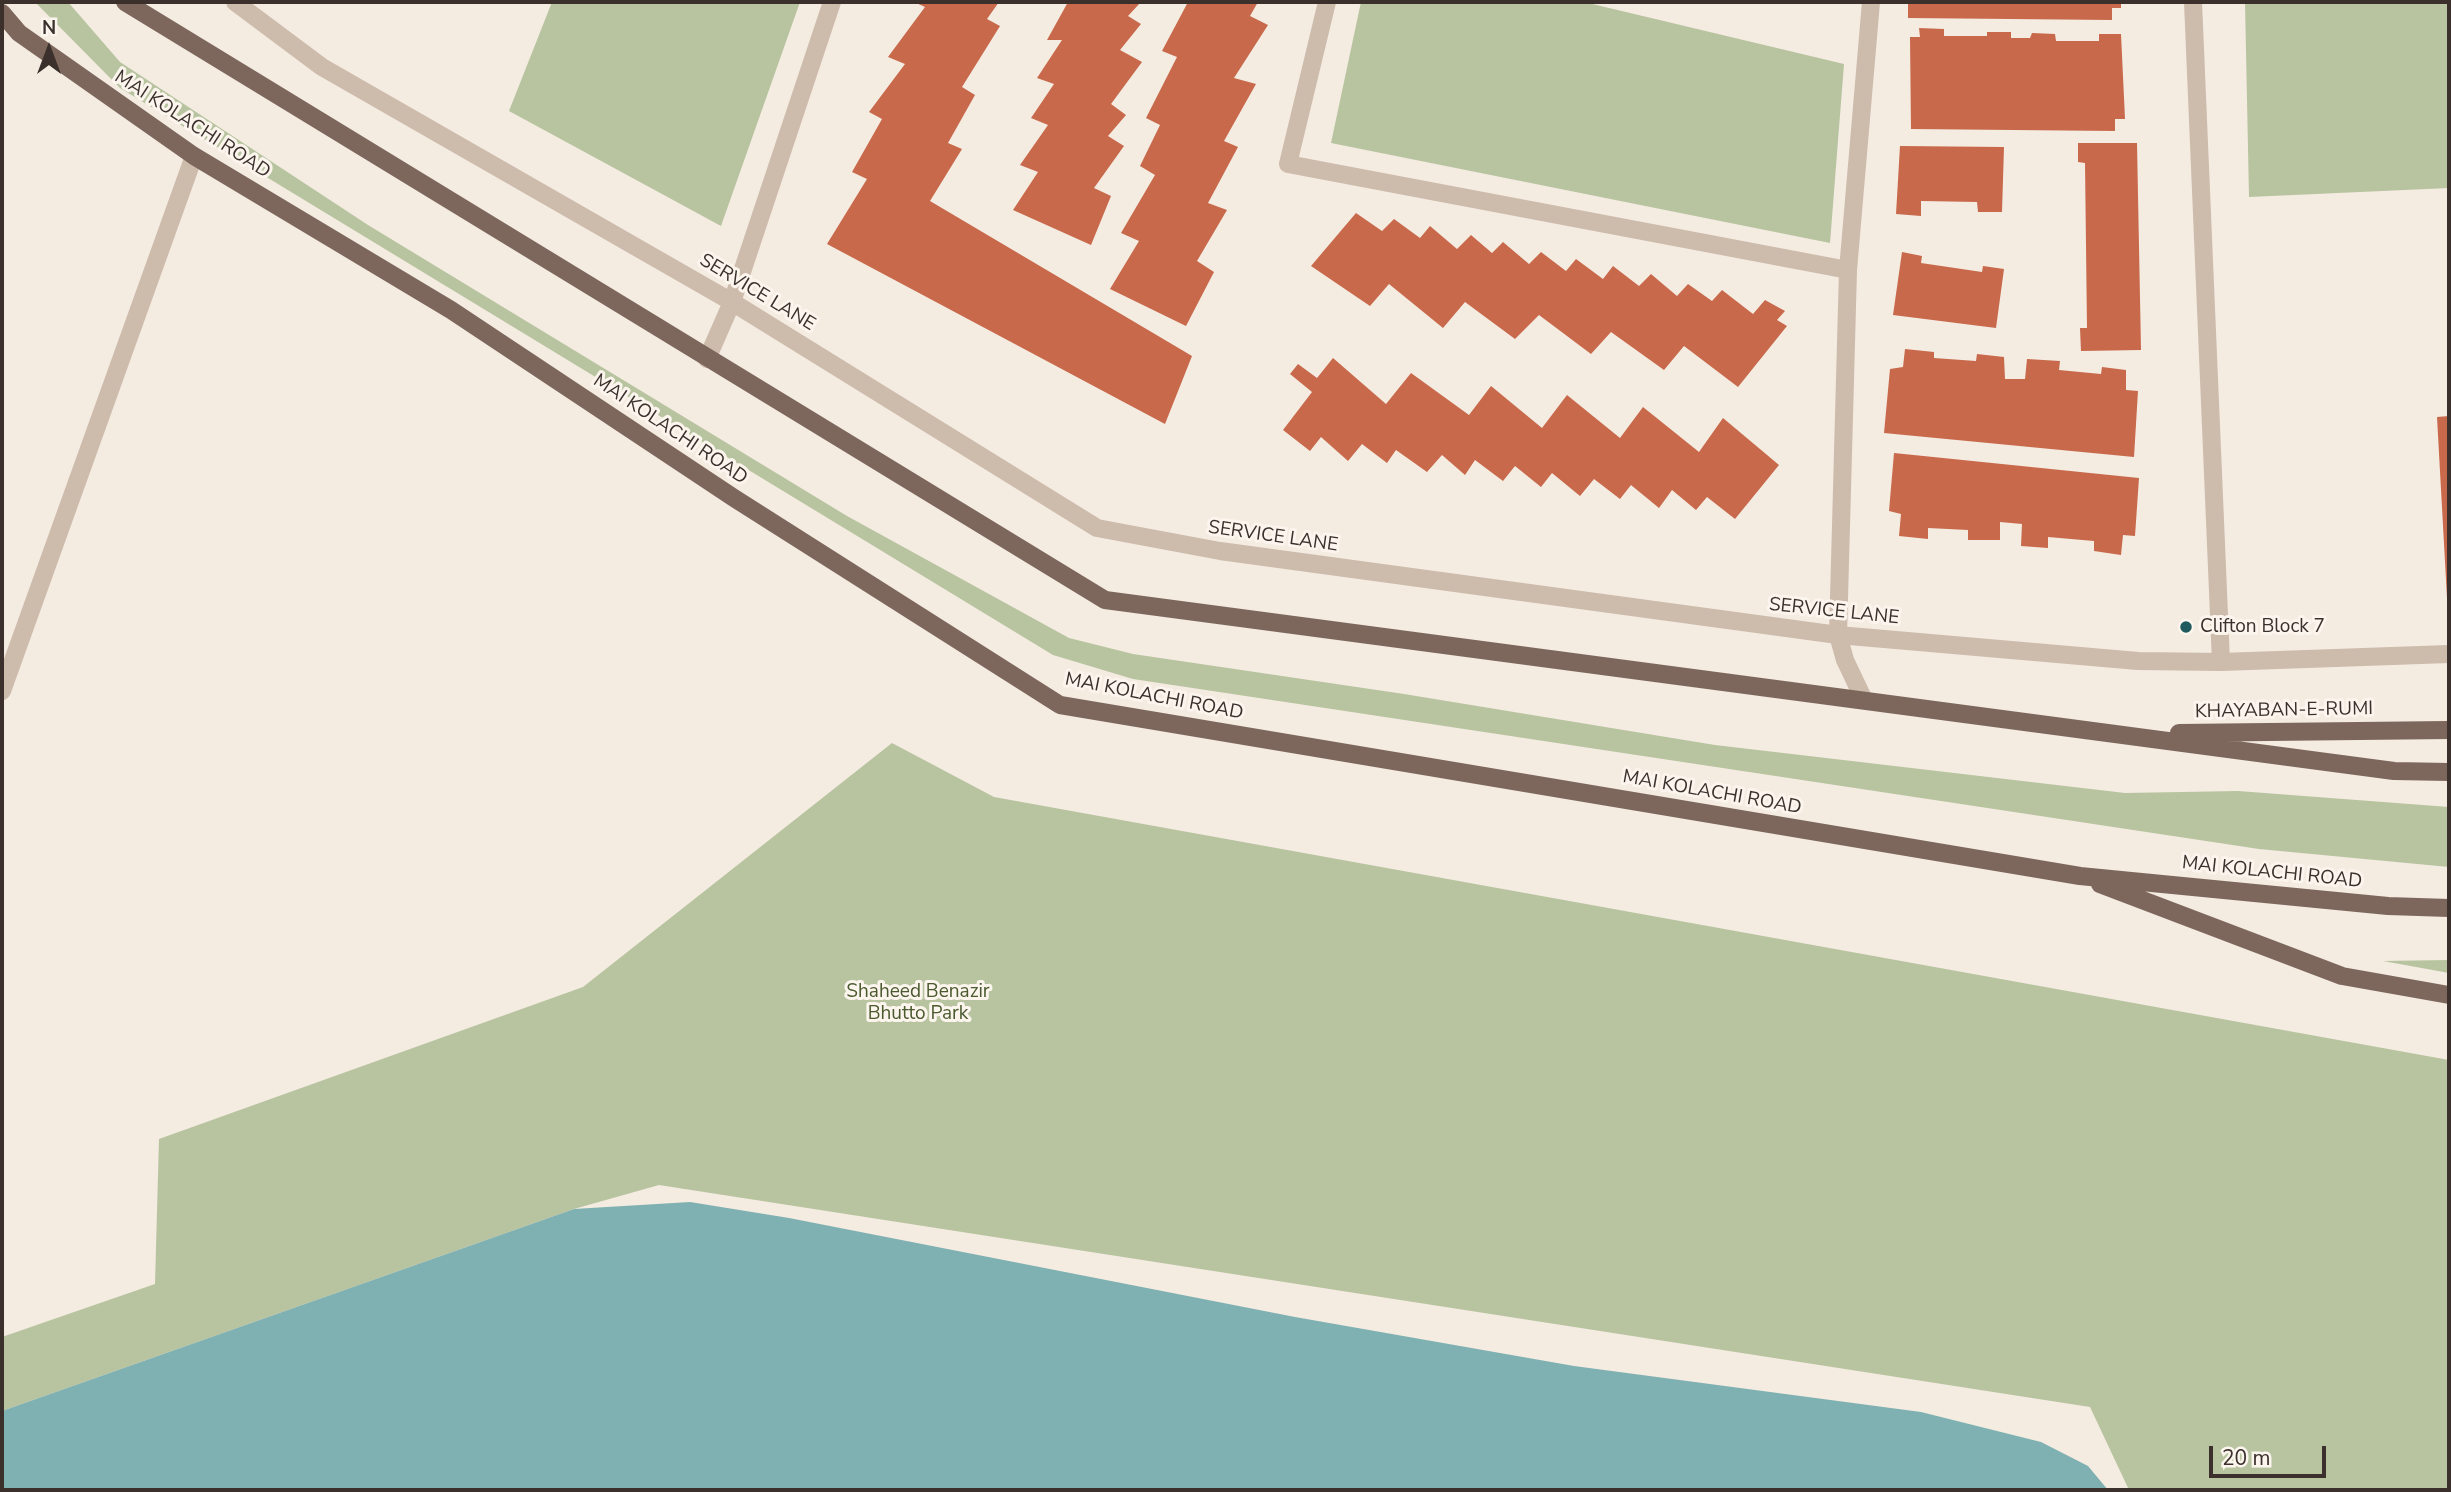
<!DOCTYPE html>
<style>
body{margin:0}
#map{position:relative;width:2451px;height:1492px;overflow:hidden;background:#f4ebe1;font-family:"Nunito Sans",sans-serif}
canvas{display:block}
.frame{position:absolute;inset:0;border:4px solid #3b302b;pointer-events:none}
.north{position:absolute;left:14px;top:14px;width:70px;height:70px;-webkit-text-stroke:5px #fbf5ee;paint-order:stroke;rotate:0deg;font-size:19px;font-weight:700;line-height:28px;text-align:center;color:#3b302b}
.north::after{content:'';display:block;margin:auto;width:24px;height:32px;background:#3b302b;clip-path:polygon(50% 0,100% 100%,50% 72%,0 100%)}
.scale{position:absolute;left:2209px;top:1446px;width:117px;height:32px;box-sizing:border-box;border:4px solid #3b302b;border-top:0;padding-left:9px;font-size:21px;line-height:24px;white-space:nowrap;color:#3b302b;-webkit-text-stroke:5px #fbf5ee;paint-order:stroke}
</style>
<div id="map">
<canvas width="2451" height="1492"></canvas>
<div class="frame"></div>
<div class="north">N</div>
<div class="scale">20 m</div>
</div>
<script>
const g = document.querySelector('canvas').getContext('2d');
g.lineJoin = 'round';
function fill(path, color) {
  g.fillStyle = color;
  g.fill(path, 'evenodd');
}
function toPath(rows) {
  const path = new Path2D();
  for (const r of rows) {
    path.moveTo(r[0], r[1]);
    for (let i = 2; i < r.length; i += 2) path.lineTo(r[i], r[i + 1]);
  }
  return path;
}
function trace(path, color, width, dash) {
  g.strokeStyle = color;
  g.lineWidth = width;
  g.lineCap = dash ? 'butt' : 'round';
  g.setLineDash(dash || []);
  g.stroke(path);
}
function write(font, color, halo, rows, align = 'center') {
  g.font = font + ' "Nunito Sans",sans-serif';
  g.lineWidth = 6;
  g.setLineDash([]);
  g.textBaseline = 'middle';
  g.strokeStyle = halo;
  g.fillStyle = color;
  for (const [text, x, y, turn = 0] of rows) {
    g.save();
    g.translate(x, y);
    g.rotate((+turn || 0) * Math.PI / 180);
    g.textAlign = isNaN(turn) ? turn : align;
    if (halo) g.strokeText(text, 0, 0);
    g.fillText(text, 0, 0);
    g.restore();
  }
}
const green = toPath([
 [35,2,68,2,120,62,368,225,847,516,1069,638,1133,654,1404,694,1715,745,2125,793,2238,791,2449,807,2449,867,2259,849,1133,679,1053,655,120,88],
 [552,2,800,2,721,226,509,111],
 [1361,2,1584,2,1844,64,1830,243,1331,143],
 [2245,2,2449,2,2449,188,2249,197],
 [892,743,994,797,2449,1060,2449,1490,2129,1490,2090,1407,659,1185,574,1209,2,1411,2,1337,155,1284,159,1139,583,987],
 [2449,960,2449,973,2383,961]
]);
const water = toPath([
 [690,1202,789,1218,1295,1317,1574,1366,1921,1412,2041,1442,2088,1466,2108,1490,2,1490,2,1411,574,1209]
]);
const building = toPath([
 [914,2,999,2,987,19,1000,26,962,87,975,95,948,143,962,149,930,201,1192,356,1165,424,827,244,867,179,852,172,882,119,869,112,905,64,888,57,925,7],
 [1068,2,1141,2,1128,16,1141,24,1120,50,1142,62,1111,104,1126,115,1108,136,1124,146,1094,188,1111,196,1091,245,1013,210,1038,172,1020,165,1048,125,1031,118,1054,84,1037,78,1062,40,1047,40],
 [1188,2,1258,2,1250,16,1268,25,1234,78,1256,84,1224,141,1238,147,1208,203,1227,210,1197,261,1214,272,1186,326,1110,289,1139,241,1121,233,1155,175,1140,166,1160,125,1146,118,1177,57,1162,51],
 [1908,2,2121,2,2121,8,2112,8,2112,20,1908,18],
 [1919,28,1944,29,1944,36,1987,36,1987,32,2011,32,2011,38,2030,38,2032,33,2055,34,2056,41,2099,41,2099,34,2121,34,2125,119,2115,119,2115,131,1911,129,1910,37,1920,37],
 [2078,143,2137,143,2141,350,2081,351,2080,328,2087,328,2085,163,2078,162],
 [1900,146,2004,147,2002,212,1978,212,1977,202,1921,201,1921,216,1896,214],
 [1356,213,1382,231,1394,219,1420,238,1430,226,1457,249,1471,235,1492,253,1503,242,1529,264,1541,252,1566,271,1576,259,1603,279,1613,266,1639,286,1651,274,1677,296,1688,284,1712,301,1722,290,1753,314,1765,300,1785,311,1777,320,1787,326,1738,387,1684,346,1664,370,1611,332,1591,354,1539,315,1515,339,1465,302,1443,328,1389,284,1370,306,1311,266],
 [1902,252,1922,256,1921,263,1982,272,1983,266,2004,269,1996,328,1893,315],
 [1905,349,1934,352,1934,358,1976,361,1977,354,2004,357,2005,379,2025,379,2027,359,2060,361,2059,370,2101,374,2102,367,2126,370,2126,390,2138,391,2134,457,1884,433,1890,369,1903,367],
 [1333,358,1386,404,1411,373,1469,415,1491,386,1542,428,1567,395,1620,438,1643,407,1699,452,1723,418,1779,465,1735,519,1707,497,1696,510,1672,490,1659,508,1631,485,1620,499,1594,479,1580,496,1552,473,1541,487,1515,466,1503,481,1475,460,1465,475,1442,455,1427,472,1396,450,1387,463,1362,444,1348,461,1321,437,1310,451,1283,430,1312,392,1290,374,1298,364,1317,378],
 [2449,416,2449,598,2447,598,2437,417],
 [1894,453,2139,478,2135,536,2123,535,2121,555,2094,551,2094,541,2048,537,2048,548,2021,546,2022,524,2000,522,2000,540,1968,540,1968,530,1928,528,1928,539,1899,536,1901,514,1889,511]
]);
const minor = toPath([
 [235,2,322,67,732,302,1097,528,1220,551,1838,635,2138,661,2221,662,2449,654],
 [1327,2,1288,164,1848,270],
 [2193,2,2221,662],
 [707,359,732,302,832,2],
 [2,691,194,156],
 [1864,700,1845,660,1838,635,1848,270,1871,2]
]);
const major = toPath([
 [125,2,1105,600,2394,771,2449,772],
 [2,13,19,33,194,156,451,310,734,498,1060,705,2080,876,2388,906,2449,908],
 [2179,733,2449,730],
 [2100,884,2342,976,2449,995]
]);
const markers = [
 [2186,627,7,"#1f5a5e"]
];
const streetNames = [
 ["MAI KOLACHI ROAD",192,125,33],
 ["SERVICE LANE",757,293,31],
 ["MAI KOLACHI ROAD",670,430,34],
 ["SERVICE LANE",1273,537,8],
 ["SERVICE LANE",1834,612,6],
 ["MAI KOLACHI ROAD",1154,697,11],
 ["KHAYABAN-E-RUMI",2284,711,-1],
 ["MAI KOLACHI ROAD",1712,793,10],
 ["MAI KOLACHI ROAD",2272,873,6]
];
const poiNames = [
 ["Clifton Block 7",2200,627]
];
const parkNames = [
 ["Shaheed Benazir",918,992],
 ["Bhutto Park",918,1014]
];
fill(green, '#b8c4a0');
fill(water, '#7fb0b2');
fill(building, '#c8694b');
trace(minor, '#cdbbac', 18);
trace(major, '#7d675c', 18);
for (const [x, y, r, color] of markers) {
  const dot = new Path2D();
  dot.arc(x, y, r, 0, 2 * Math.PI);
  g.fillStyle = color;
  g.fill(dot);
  trace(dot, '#fbf5ee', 2.5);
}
write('19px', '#3b302b', '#fbf5ee', streetNames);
write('19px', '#3b302b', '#fbf5ee', poiNames, 'left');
write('19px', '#4a5a2e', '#fbf5ee', parkNames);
</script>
